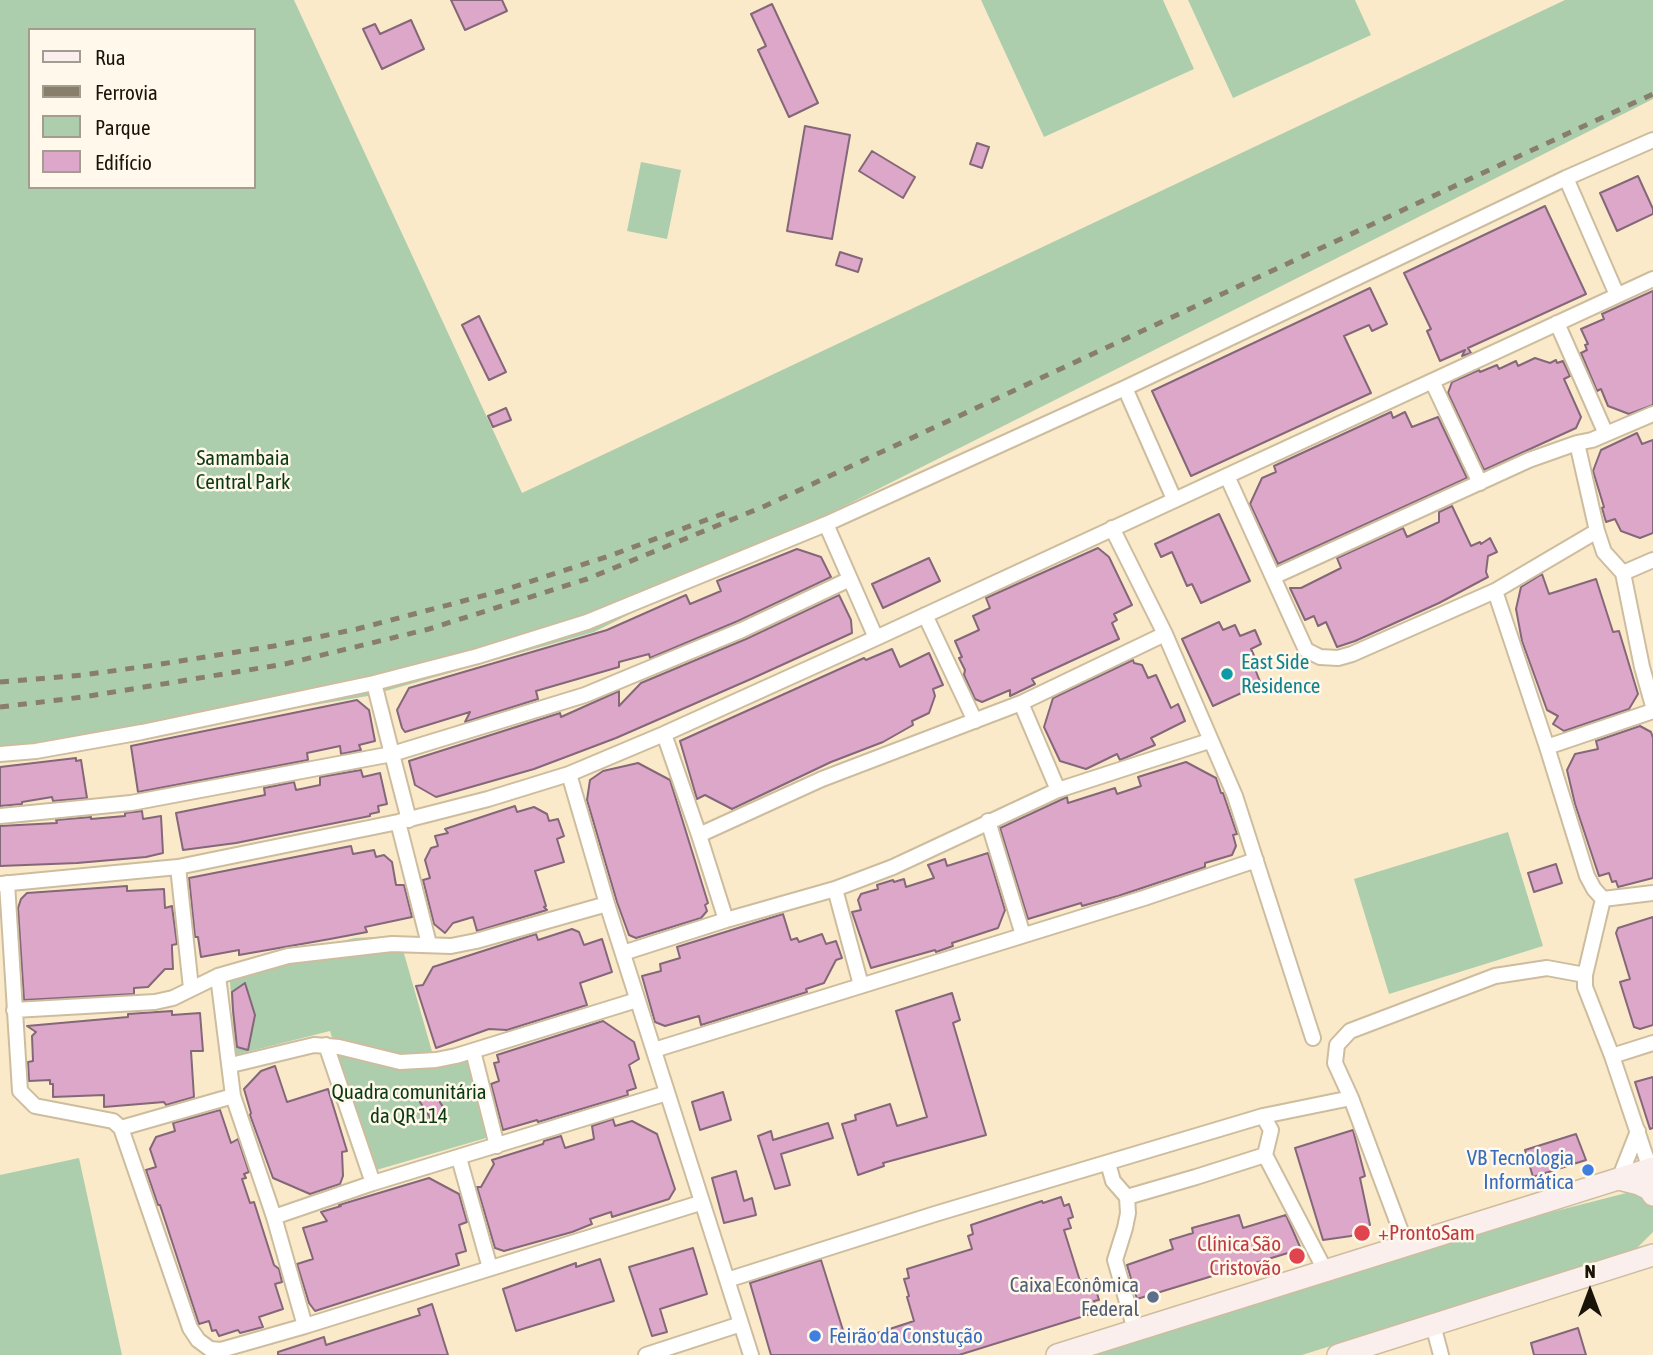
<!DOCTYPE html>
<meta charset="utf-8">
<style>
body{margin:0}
#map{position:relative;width:1653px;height:1355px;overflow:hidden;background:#faeaca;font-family:"Asap Condensed",sans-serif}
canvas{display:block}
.legend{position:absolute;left:28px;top:28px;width:228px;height:161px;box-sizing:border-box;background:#fff8eb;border:2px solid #a39c90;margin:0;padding:9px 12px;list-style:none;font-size:21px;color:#191308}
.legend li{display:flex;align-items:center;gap:14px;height:35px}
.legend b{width:35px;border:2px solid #a39c90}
.north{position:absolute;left:1555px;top:1257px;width:70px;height:70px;-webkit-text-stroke:5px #fff8eb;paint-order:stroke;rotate:0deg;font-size:19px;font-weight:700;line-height:28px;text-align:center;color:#191308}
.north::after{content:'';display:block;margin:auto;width:24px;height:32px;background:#191308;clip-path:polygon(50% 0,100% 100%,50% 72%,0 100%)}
</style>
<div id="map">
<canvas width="1653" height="1355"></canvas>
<ul class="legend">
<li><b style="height:9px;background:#fbefed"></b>Rua</li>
<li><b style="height:9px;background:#897e69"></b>Ferrovia</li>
<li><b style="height:19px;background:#adcead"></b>Parque</li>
<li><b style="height:19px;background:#dca7c8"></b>Edifício</li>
</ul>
<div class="north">N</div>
</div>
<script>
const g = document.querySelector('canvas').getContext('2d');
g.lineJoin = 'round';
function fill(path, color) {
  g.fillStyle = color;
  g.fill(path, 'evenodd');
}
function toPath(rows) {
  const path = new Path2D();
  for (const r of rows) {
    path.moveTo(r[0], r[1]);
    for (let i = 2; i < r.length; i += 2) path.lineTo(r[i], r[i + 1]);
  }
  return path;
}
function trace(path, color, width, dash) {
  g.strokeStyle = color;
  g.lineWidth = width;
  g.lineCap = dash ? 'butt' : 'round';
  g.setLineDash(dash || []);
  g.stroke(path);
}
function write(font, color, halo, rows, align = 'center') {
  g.font = font + ' "Asap Condensed",sans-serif';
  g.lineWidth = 5;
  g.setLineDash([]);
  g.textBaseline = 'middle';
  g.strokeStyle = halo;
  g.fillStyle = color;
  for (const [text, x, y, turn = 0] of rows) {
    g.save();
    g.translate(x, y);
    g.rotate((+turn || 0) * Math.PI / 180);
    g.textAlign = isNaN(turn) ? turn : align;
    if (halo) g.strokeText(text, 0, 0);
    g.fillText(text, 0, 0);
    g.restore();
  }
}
const green = toPath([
 [0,0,294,0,522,493,1565,0,1653,0,1653,99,594,632,368,696,0,757],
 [30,30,254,30,254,187,30,187],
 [981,0,1163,0,1194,69,1044,137],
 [1188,0,1355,0,1371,35,1233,98],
 [641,162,681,170,667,239,627,231],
 [1508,832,1543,946,1389,994,1354,879],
 [399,936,433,1055,469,1049,493,1136,373,1171,330,1031,235,1055,229,967,355,938],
 [79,1158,122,1355,0,1355,0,1175],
 [1634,1191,1651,1201,1653,1206,1653,1232,1634,1251,1302,1355,1064,1355,1325,1270]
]);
const building = toPath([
 [451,0,502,0,507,11,465,30,451,0],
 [772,4,818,103,789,117,758,50,766,46,751,14,772,4],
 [411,20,424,49,382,69,363,29,375,24,380,34,411,20],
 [805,126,850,135,832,239,787,231,805,126],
 [977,143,989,147,982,168,970,164,977,143],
 [872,151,915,177,903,198,859,171,872,151],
 [1638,176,1653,209,1653,214,1617,231,1600,193,1638,176],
 [1545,206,1586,294,1468,348,1471,353,1462,356,1465,350,1440,361,1427,331,1431,329,1404,273,1545,206],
 [840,252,862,259,858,272,836,265,840,252],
 [1370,288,1387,324,1372,331,1369,325,1344,336,1371,393,1191,476,1152,391,1370,288],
 [1653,291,1653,405,1629,414,1608,406,1601,389,1597,391,1581,353,1587,350,1585,345,1588,344,1581,329,1604,319,1602,314,1653,291],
 [479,316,506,372,489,380,462,325,479,316],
 [1535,358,1550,363,1556,360,1557,363,1563,361,1570,376,1564,379,1581,417,1576,428,1484,470,1448,393,1452,382,1479,370,1480,372,1497,365,1499,369,1516,361,1518,366,1535,358],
 [506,408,511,420,493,427,488,416,506,408],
 [1391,412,1393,418,1405,412,1412,427,1438,417,1467,478,1278,564,1250,504,1262,478,1276,472,1274,466,1391,412],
 [1637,433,1642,444,1653,440,1653,533,1640,538,1621,531,1615,519,1606,522,1602,508,1604,507,1593,471,1601,450,1637,433],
 [1452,506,1471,546,1480,542,1481,544,1490,538,1497,552,1488,556,1486,572,1488,577,1439,603,1355,641,1337,647,1326,622,1318,626,1314,616,1305,620,1290,588,1301,588,1341,568,1337,558,1403,528,1407,537,1439,522,1439,512,1452,506],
 [1219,514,1250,581,1201,603,1192,584,1187,586,1172,552,1161,557,1155,544,1219,514],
 [1098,548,1109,557,1132,605,1114,614,1117,620,1112,623,1119,639,1032,679,1035,684,1010,696,1010,690,982,702,975,699,964,675,965,670,959,658,962,657,955,641,979,630,973,616,990,608,986,598,1098,548],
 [797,549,821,557,831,577,738,621,650,658,649,654,619,662,619,667,536,691,538,699,465,722,470,712,405,732,402,728,397,710,409,688,607,630,686,595,690,604,721,591,717,581,797,549],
 [929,558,940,581,883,608,872,584,929,558],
 [1542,574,1549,594,1596,579,1613,632,1619,631,1638,694,1629,709,1564,731,1553,724,1558,716,1547,710,1522,641,1516,609,1521,587,1542,574],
 [839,595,851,620,852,633,751,679,616,738,534,769,436,797,415,785,409,761,560,713,561,717,619,691,619,706,641,683,746,639,839,595],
 [1219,622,1223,630,1235,625,1240,636,1255,630,1261,644,1251,649,1257,662,1253,664,1261,684,1213,706,1182,639,1219,622],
 [892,649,900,667,929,653,943,685,933,689,935,696,929,713,912,721,913,725,883,742,831,762,732,809,705,795,697,799,680,741,864,658,866,660,892,649],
 [1133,660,1134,663,1142,665,1148,678,1156,675,1171,708,1178,704,1185,721,1151,738,1155,745,1120,760,1117,754,1086,769,1060,761,1044,727,1053,698,1133,660],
 [357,700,369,710,375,741,359,745,361,750,341,754,340,746,307,753,308,760,138,792,131,746,357,700],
 [1640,726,1651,732,1653,738,1653,878,1618,887,1616,881,1612,882,1609,873,1599,876,1575,804,1567,770,1575,754,1598,749,1596,741,1640,726],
 [76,758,76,761,81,760,87,798,53,801,52,797,22,802,22,804,0,806,0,767,76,758],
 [1186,762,1216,778,1221,793,1223,793,1237,834,1233,835,1236,846,1232,855,1205,863,1205,867,1118,896,1082,906,1081,903,1028,919,1000,828,1067,797,1068,803,1115,788,1117,794,1141,786,1138,777,1186,762],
 [638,763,670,780,708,903,705,905,707,911,701,918,636,938,629,935,617,902,587,800,590,780,603,771,638,763],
 [361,770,363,777,380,773,387,804,378,806,379,812,370,814,370,816,236,843,183,850,176,813,265,795,264,788,294,782,296,790,320,785,320,777,361,770],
 [515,806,517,812,534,807,547,814,549,821,558,819,564,836,557,839,564,862,535,871,546,906,544,907,547,910,477,931,473,917,453,923,445,933,434,924,423,880,430,878,425,860,431,848,438,846,435,836,448,833,445,829,515,806],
 [142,811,143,819,161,816,163,853,146,857,77,863,0,866,0,826,57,823,56,820,91,817,91,819,125,816,125,813,142,811],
 [351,846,353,854,374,850,376,857,384,855,392,862,396,885,404,885,412,917,365,927,367,932,330,939,239,955,239,950,201,957,198,937,195,937,189,878,351,846],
 [988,853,1005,910,998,928,952,943,953,946,936,952,935,950,871,968,852,912,861,910,858,900,861,894,878,889,877,885,893,880,894,882,904,879,906,887,934,878,928,865,945,859,947,866,988,853],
 [1556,864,1562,883,1534,892,1528,873,1556,864],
 [127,886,127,891,164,889,165,908,172,906,177,944,172,945,172,949,173,969,165,969,148,987,134,988,134,994,24,1000,18,908,21,899,27,893,127,886],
 [783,914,791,940,797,938,799,942,822,934,826,944,836,941,842,958,836,960,824,983,806,989,807,992,701,1025,699,1016,665,1026,655,1022,642,976,661,971,660,964,680,958,677,947,783,914],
 [1653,917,1653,1025,1640,1029,1634,1027,1620,982,1630,979,1616,933,1618,928,1653,917],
 [572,929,579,932,584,945,602,939,612,972,580,983,587,1005,507,1030,489,1029,436,1048,416,986,423,985,433,967,536,934,538,940,572,929],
 [245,983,255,1015,248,1050,237,1047,233,1010,232,992,245,983],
 [952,993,960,1020,953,1023,986,1135,883,1163,884,1166,858,1175,842,1124,856,1120,855,1115,890,1104,897,1126,927,1117,896,1011,952,993],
 [172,1011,172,1015,200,1013,203,1051,191,1051,194,1097,166,1105,164,1102,104,1107,104,1095,53,1097,53,1084,50,1084,50,1080,29,1081,28,1062,33,1061,32,1036,36,1032,27,1026,128,1017,128,1014,172,1011],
 [603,1021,634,1042,639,1059,629,1065,636,1088,627,1091,628,1095,538,1122,537,1120,503,1130,491,1084,499,1081,494,1063,499,1062,497,1055,603,1021],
 [275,1066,287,1102,328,1089,347,1151,342,1152,343,1176,340,1184,310,1194,273,1178,250,1115,251,1113,244,1089,261,1071,275,1066],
 [1653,1077,1653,1128,1650,1129,1635,1082,1653,1077],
 [432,1090,445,1110,431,1119,418,1099,432,1090],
 [723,1092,731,1120,700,1130,692,1102,723,1092],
 [220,1110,231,1143,238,1139,249,1172,244,1174,246,1178,242,1179,250,1203,254,1202,274,1265,279,1269,282,1282,275,1284,283,1309,259,1317,263,1327,240,1333,238,1330,219,1336,216,1330,212,1331,209,1321,199,1324,160,1205,158,1205,146,1170,156,1167,150,1149,156,1137,175,1131,173,1123,220,1110],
 [613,1119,615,1126,632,1121,657,1134,675,1189,669,1199,612,1217,611,1212,590,1219,592,1224,572,1232,504,1251,495,1248,477,1187,481,1187,494,1164,492,1160,543,1144,544,1141,561,1136,565,1148,594,1139,592,1126,613,1119],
 [828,1123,833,1138,781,1154,790,1185,775,1189,758,1136,771,1131,773,1140,828,1123],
 [1353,1130,1365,1176,1360,1178,1370,1225,1351,1236,1323,1240,1295,1148,1353,1130],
 [1576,1134,1586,1160,1533,1177,1525,1150,1576,1134],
 [736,1171,744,1201,752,1198,756,1215,724,1223,712,1178,736,1171],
 [429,1178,459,1194,467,1222,459,1225,466,1251,456,1254,459,1265,315,1311,309,1303,297,1264,313,1259,303,1228,327,1221,321,1212,341,1206,339,1205,429,1178],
 [1061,1197,1064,1206,1069,1204,1073,1217,1068,1219,1071,1228,1064,1230,1080,1281,1087,1279,1090,1288,1095,1287,1099,1300,1094,1301,1097,1312,959,1355,771,1355,750,1283,821,1260,847,1343,914,1321,907,1297,909,1296,904,1279,909,1278,907,1269,972,1249,968,1236,973,1234,971,1225,1042,1201,1043,1203,1061,1197],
 [1239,1215,1243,1228,1286,1215,1301,1249,1137,1299,1127,1265,1173,1249,1170,1240,1193,1233,1192,1228,1239,1215],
 [693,1248,707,1294,660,1309,667,1332,652,1336,629,1267,693,1248],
 [600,1259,614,1301,516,1331,503,1289,576,1263,576,1267,600,1259],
 [432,1304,448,1355,278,1355,278,1352,324,1337,326,1345,420,1315,418,1309,432,1304],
 [1578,1328,1586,1355,1534,1355,1531,1343,1578,1328]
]);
const minor = toPath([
 [1617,295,1566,178,1653,140],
 [1557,323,1606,434],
 [1432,381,1480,483],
 [1125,388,1174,499],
 [1227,476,1306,650,1320,657,1338,658,1352,654,1495,591,1547,747,1587,876,1594,889,1603,899,1653,893],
 [826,524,876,638],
 [1112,528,1165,634,1235,796,1313,1038],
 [1597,531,1577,443,1592,440,1653,414],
 [1653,560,1623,573,1642,667,1653,706],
 [1273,577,1529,460,1577,443],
 [1495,591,1597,531,1604,552,1623,573],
 [925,615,975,721],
 [374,683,478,656,587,622,826,524,1125,388,1566,178],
 [1021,703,1058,790],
 [664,734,699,835],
 [1547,747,1653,711],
 [0,754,36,751,142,732,374,683,392,754,585,695,742,630,850,579],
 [569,774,607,904,751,1355],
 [0,816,131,803,392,754,409,820],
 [988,821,1023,935],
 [398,822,429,944],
 [178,867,191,988],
 [7,883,20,1091,35,1106,113,1121,121,1128,190,1328,198,1340,210,1349,221,1350,305,1326,700,1203],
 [0,884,178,867,398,822,488,799,569,774,664,734,876,638,1653,279],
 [835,889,861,985],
 [1603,899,1585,975,1585,987,1612,1056,1650,1169],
 [726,920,699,835,822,779,1021,703,1165,634],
 [623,953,726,920,835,889,893,867,1058,790,1209,741],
 [218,976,233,1096,274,1217],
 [14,1010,155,1002,173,998,218,976,288,956,392,944,451,946,476,941,607,904],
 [326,1045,373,1183],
 [654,1050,1144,898,1256,860],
 [473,1051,497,1146],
 [1612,1056,1653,1043],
 [231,1065,314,1045,339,1047,400,1062,436,1060,456,1056,637,1000],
 [1351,1098,1406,1245],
 [121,1128,233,1096],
 [1265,1155,1325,1270],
 [459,1158,490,1268],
 [1108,1163,1113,1181,1127,1197,1196,1177,1265,1155,1271,1130,1263,1116],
 [1619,1179,1638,1131],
 [1127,1197,1128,1213,1125,1228,1115,1260,1135,1330],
 [727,1280,935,1214,1263,1116,1351,1098,1335,1063,1337,1045,1350,1031,1495,976,1547,968,1585,975],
 [1433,1325,1441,1355],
 [305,1326,274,1217,373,1183,667,1093],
 [646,1355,741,1324]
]);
const secondary = toPath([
 [1619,1179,1639,1184,1649,1189,1653,1195],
 [1057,1355,1653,1168],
 [1338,1355,1653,1255]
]);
const rail = toPath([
 [0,682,83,675,155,665,274,646,357,629,501,591,612,555,733,510],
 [0,707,83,697,285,664,429,629,587,579,765,506,1653,94]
]);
const markers = [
 [1227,674,7,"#0f9aa8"],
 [1588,1170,7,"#3f7fe0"],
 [1362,1233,9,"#e0444e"],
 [1297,1256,9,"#e0444e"],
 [1153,1297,7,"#5c6f8a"],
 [815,1336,7,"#3f7fe0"]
];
const parkNames = [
 ["Samambaia",243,458],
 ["Central Park",243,482],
 ["Quadra comunitária",409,1092],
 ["da QR 114",409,1116]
];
const cultureNames = [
 ["East Side",1241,662],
 ["Residence",1241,686]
];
const shopNames = [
 ["VB Tecnologia",1574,1158],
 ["Informática",1574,1182],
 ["Feirão da Constução",829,1336,"left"]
];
const healthNames = [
 ["+ProntoSam",1378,1233],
 ["Clínica São",1281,1244,"right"],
 ["Cristovão",1281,1268,"right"]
];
const serviceNames = [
 ["Caixa Econômica",1139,1285],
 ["Federal",1139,1309]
];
fill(green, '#adcead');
fill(building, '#dca7c8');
trace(building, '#846779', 2);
trace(minor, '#cdbd9e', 18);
trace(secondary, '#cdbd9e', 24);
trace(minor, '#fff', 14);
trace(secondary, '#fbefed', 21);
trace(rail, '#897e69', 5, [9, 9]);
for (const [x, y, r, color] of markers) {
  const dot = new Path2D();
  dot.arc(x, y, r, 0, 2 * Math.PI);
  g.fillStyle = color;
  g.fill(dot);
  trace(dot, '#fff8eb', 2.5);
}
write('21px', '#093a11', '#fff8eb', parkNames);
write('21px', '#0d838f', '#fff8eb', cultureNames, 'left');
write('21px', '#366cbe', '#fff8eb', shopNames, 'right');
write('21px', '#be3a42', '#fff8eb', healthNames, 'left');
write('21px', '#4e5e75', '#fff8eb', serviceNames, 'right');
</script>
